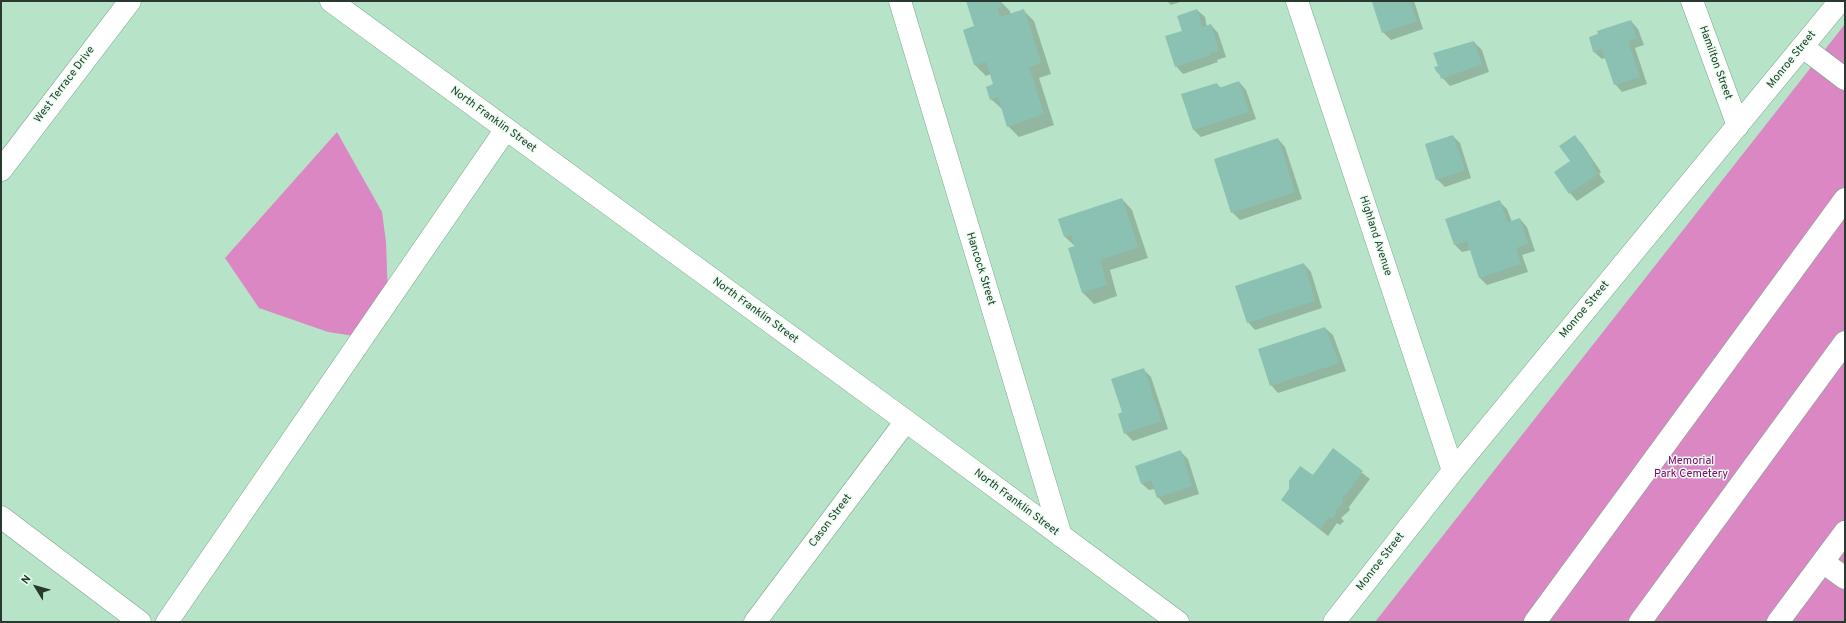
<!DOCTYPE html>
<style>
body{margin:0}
#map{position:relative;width:1846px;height:623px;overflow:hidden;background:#b7e4c8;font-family:Overpass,sans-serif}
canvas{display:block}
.frame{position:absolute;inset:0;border:2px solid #283a2f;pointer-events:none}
.north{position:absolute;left:16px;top:567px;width:40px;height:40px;-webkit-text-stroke:3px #e8fff0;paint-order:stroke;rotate:307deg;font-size:11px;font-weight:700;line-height:16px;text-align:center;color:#283a2f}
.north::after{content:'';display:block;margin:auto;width:14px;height:18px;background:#283a2f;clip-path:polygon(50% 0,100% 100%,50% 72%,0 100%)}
</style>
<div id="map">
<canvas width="1846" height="623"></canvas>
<div class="frame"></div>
<div class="north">N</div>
</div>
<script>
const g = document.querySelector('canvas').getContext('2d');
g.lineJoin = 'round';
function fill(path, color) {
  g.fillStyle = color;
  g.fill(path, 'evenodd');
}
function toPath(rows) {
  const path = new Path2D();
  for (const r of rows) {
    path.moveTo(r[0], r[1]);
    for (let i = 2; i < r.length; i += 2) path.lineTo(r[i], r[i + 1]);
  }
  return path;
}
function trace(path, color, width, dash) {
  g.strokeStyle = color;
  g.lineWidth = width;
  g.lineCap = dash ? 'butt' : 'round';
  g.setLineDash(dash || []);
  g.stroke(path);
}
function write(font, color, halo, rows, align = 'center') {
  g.font = font + ' Overpass,sans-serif';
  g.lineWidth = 3;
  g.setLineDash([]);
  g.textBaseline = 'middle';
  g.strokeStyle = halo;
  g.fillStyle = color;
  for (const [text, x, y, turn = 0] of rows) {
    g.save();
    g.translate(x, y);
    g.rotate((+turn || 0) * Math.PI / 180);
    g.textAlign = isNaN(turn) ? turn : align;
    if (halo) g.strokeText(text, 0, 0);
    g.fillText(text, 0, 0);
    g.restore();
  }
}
const green = toPath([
 [1845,24,1845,622,1375,622],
 [337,132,382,212,386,242,388,296,374,339,328,332,259,308,225,258]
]);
const shadow = toPath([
 [967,1,1000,1,1010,11,1011,15,1024,11,1034,21,1051,74,1039,78,1054,125,1019,137,1008,126,1003,110,991,99,994,85,991,74,986,76,975,65,964,30,976,26],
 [1167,1,1183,1,1171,5],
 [1377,1,1414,1,1423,29,1391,40,1383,32],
 [1197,10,1205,17,1207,27,1211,25,1218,33,1226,57,1217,60,1218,62,1183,74,1176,66,1183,32],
 [1631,21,1638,29,1644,45,1635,48,1647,84,1622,92,1615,84,1605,58,1602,59,1594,52,1590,37],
 [1474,42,1482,50,1489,72,1450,86,1438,73,1436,68],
 [1239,82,1246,90,1256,119,1201,137,1194,130,1217,84,1221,88],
 [1453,136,1460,143,1471,178,1445,187,1437,179],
 [1575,137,1582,144,1601,172,1599,174,1605,182,1577,201,1570,193,1571,162],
 [1278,139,1285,147,1302,199,1240,220,1232,212],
 [1122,199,1132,210,1148,258,1110,270,1117,296,1094,304,1083,293,1069,249,1076,247,1065,237],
 [1500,202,1507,209,1512,222,1520,219,1527,227,1535,251,1522,255,1528,272,1487,285,1480,278,1471,250,1462,252,1455,245,1447,219],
 [1304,264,1311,272,1322,308,1255,330,1248,322],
 [1325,328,1333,335,1346,371,1278,393,1271,385],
 [1143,369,1151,377,1168,429,1133,441,1125,433,1123,413],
 [1333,450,1370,479,1349,507,1350,510,1341,518,1344,521,1340,525,1337,523,1328,536,1282,500,1313,477],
 [1181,452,1188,459,1199,494,1165,505,1158,497,1155,489,1149,490,1141,483]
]);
const building = toPath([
 [966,1,1000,1,1002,7,997,8,1000,17,1024,9,1041,63,1029,67,1044,114,1007,127,998,97,990,100,986,87,993,84,986,62,974,65,963,30,974,26],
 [1376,1,1410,1,1417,21,1382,33,1372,2],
 [1197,9,1202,27,1211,24,1219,50,1210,53,1211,55,1175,67,1165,36,1182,31,1177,16],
 [1631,20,1637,38,1628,41,1640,77,1614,85,1602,49,1593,52,1589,37,1598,34,1597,31],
 [1474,41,1482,64,1441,79,1439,72,1437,73,1434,67,1438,66,1433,53],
 [1239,81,1249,112,1193,130,1181,94,1217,83,1219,88],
 [1453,135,1465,170,1436,180,1425,144],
 [1575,135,1594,164,1592,166,1598,174,1569,194,1554,172,1570,161,1559,146],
 [1278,138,1295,192,1231,213,1214,159],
 [1122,198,1138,247,1100,260,1107,285,1082,293,1068,248,1075,246,1071,235,1064,237,1058,219],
 [1500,200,1507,222,1520,218,1528,243,1516,248,1521,264,1479,278,1467,241,1454,245,1445,219],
 [1304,263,1315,301,1247,323,1235,286],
 [1325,327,1339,363,1270,386,1258,349],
 [1144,368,1161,421,1124,434,1118,414,1122,412,1111,379],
 [1333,448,1363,471,1342,499,1343,503,1339,507,1334,510,1337,512,1332,519,1329,516,1320,529,1281,500,1289,489,1289,481,1300,466,1313,475],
 [1181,450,1192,486,1157,498,1151,480,1141,484,1135,466]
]);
const minor = toPath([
 [331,1,906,421,1178,622],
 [900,1,1061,536],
 [1297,1,1453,471],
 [1692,1,1738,126],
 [1803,47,1845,79],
 [1,170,130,1],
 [1,517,140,622],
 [1823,562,1845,578],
 [167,622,506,129],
 [755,622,906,421],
 [1334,622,1453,471,1840,1],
 [1535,622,1845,199],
 [1640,622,1845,342],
 [1778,622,1845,532]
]);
const streetNames = [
 ["Monroe Street",1792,60,-51],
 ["Hamilton Street",1715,63,70],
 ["West Terrace Drive",65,85,-53],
 ["North Franklin Street",493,120,36],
 ["Highland Avenue",1375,236,72],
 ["Hancock Street",980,269,73],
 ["Monroe Street",1585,310,-50],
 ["North Franklin Street",755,311,36],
 ["North Franklin Street",1016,503,37],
 ["Cason Street",831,521,-53],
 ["Monroe Street",1381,562,-52]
];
const parkNames = [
 ["Memorial",1691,462],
 ["Park Cemetery",1691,475]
];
fill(green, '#da87c3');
fill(shadow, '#0003');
fill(building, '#8bc1b3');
trace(minor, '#79a48a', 23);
trace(minor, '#fff', 22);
write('11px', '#283a2f', '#e8fff0', streetNames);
write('11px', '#8a0173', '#e8fff0', parkNames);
</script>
